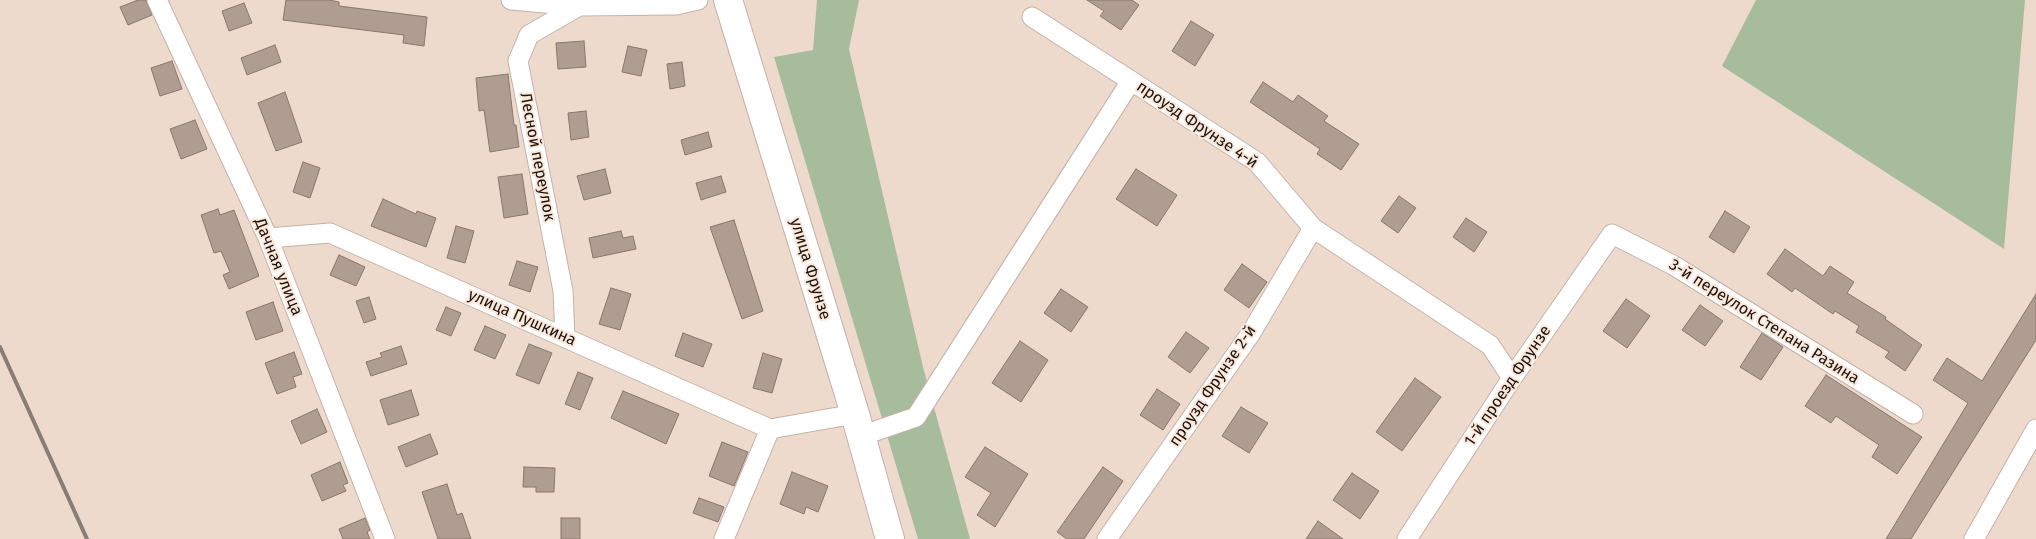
<!DOCTYPE html>
<meta charset="utf-8">
<style>
body{margin:0}
canvas{display:block;background:#eddacd}
</style>
<canvas width="2036" height="539"></canvas>
<script>
const g = document.querySelector('canvas').getContext('2d');
g.lineJoin = 'round';
function fill(path, color) {
  g.fillStyle = color;
  g.fill(path, 'evenodd');
}
function toPath(rows) {
  const path = new Path2D();
  for (const r of rows) {
    path.moveTo(r[0], r[1]);
    for (let i = 2; i < r.length; i += 2) path.lineTo(r[i], r[i + 1]);
  }
  return path;
}
function trace(path, color, width, dash) {
  g.strokeStyle = color;
  g.lineWidth = width;
  g.lineCap = dash ? 'butt' : 'round';
  g.setLineDash(dash || []);
  g.stroke(path);
}
function write(font, color, halo, rows, align = 'center') {
  g.font = font + ' "Fira Sans",sans-serif';
  g.lineWidth = 4;
  g.setLineDash([]);
  g.textBaseline = 'middle';
  g.strokeStyle = halo;
  g.fillStyle = color;
  for (const [text, x, y, turn = 0] of rows) {
    g.save();
    g.translate(x, y);
    g.rotate((+turn || 0) * Math.PI / 180);
    g.textAlign = isNaN(turn) ? turn : align;
    if (halo) g.strokeText(text, 0, 0);
    g.fillText(text, 0, 0);
    g.restore();
  }
}
const green = toPath([
 [817,0,859,0,849,49,923,367,970,539,918,539,774,57,813,50],
 [1756,0,2025,0,2004,249,1722,66]
]);
const building = toPath([
 [138,0,146,0,152,15,128,25,120,7,138,0],
 [286,0,329,0,339,2,339,6,427,17,424,46,403,43,404,35,283,20,286,0],
 [1087,0,1132,0,1139,5,1121,30,1100,16,1104,11,1087,0],
 [244,3,252,23,229,31,222,11,244,3],
 [1191,21,1214,35,1195,66,1172,51,1191,21],
 [584,41,586,67,558,69,556,43,584,41],
 [275,45,281,62,247,75,241,58,275,45],
 [628,46,647,50,641,76,622,72,628,46],
 [172,61,182,89,160,96,151,68,172,61],
 [682,62,685,86,670,89,667,64,682,62],
 [508,74,514,125,516,125,519,147,490,152,484,110,479,111,476,78,508,74],
 [1263,82,1293,102,1298,95,1328,116,1324,121,1359,144,1341,170,1317,154,1320,149,1250,102,1263,82],
 [285,92,302,142,276,151,258,103,285,92],
 [586,111,589,137,571,140,568,113,586,111],
 [195,120,207,149,181,159,170,129,195,120],
 [708,132,712,147,685,155,681,140,708,132],
 [303,162,320,168,310,198,293,192,303,162],
 [605,169,611,193,584,200,577,176,605,169],
 [1136,169,1177,195,1157,226,1116,199,1136,169],
 [522,174,528,214,504,218,498,177,522,174],
 [721,176,726,192,701,200,696,183,721,176],
 [1399,196,1416,208,1398,233,1381,221,1399,196],
 [383,199,416,214,417,211,436,218,426,247,371,226,383,199],
 [218,209,220,215,234,210,259,276,229,289,223,275,230,272,221,251,214,253,201,215,218,209],
 [1725,211,1750,227,1734,253,1709,237,1725,211],
 [1466,218,1487,232,1474,252,1453,237,1466,218],
 [734,220,763,311,742,319,710,227,734,220],
 [456,226,474,231,465,263,447,258,456,226],
 [621,231,623,238,633,236,636,249,593,258,589,238,621,231],
 [1785,249,1823,276,1830,266,1854,282,1847,293,1886,317,1885,319,1922,345,1905,371,1885,357,1889,352,1856,332,1859,326,1835,311,1833,314,1795,288,1792,292,1767,274,1785,249],
 [339,255,365,267,356,286,330,275,339,255],
 [517,261,538,267,530,292,509,285,517,261],
 [1242,264,1267,282,1249,308,1224,290,1242,264],
 [611,288,631,294,620,330,599,324,611,288],
 [1061,289,1088,307,1071,332,1044,313,1061,289],
 [2036,294,2036,340,1911,539,1886,539,1968,403,1933,380,1947,358,1982,381,2036,294],
 [369,297,376,319,364,323,356,301,369,297],
 [1626,299,1650,316,1627,348,1603,331,1626,299],
 [273,302,283,331,256,340,246,312,273,302],
 [1700,305,1723,321,1705,346,1682,330,1700,305],
 [446,307,461,313,451,336,436,330,446,307],
 [485,326,506,335,495,359,474,350,485,326],
 [1186,332,1209,348,1190,373,1168,357,1186,332],
 [683,333,712,344,703,367,675,356,683,333],
 [1762,333,1783,347,1761,380,1740,367,1762,333],
 [1020,341,1048,360,1021,402,992,383,1020,341],
 [529,344,552,353,539,384,516,375,529,344],
 [401,346,407,364,371,376,366,362,382,357,380,353,401,346],
 [294,352,302,374,293,377,296,387,277,394,265,363,294,352],
 [763,353,782,359,772,393,753,388,763,353],
 [578,372,593,378,580,410,565,404,578,372],
 [1826,375,1922,437,1897,474,1872,457,1879,445,1836,416,1831,423,1805,406,1826,375],
 [1415,378,1441,397,1402,451,1376,432,1415,378],
 [1157,389,1180,404,1163,430,1140,415,1157,389],
 [411,390,419,415,388,425,380,400,411,390],
 [623,391,679,414,666,444,611,418,623,391],
 [1241,407,1268,423,1249,453,1222,436,1241,407],
 [317,409,327,432,301,444,291,421,317,409],
 [430,434,438,454,406,467,398,447,430,434],
 [722,442,748,452,734,486,709,476,722,442],
 [985,447,1028,474,995,527,977,515,991,493,965,477,985,447],
 [340,462,348,483,343,485,346,491,322,501,311,475,340,462],
 [524,467,555,468,554,492,536,492,536,487,523,487,524,467],
 [1103,467,1123,481,1084,539,1067,539,1057,532,1103,467],
 [792,472,828,486,818,512,806,507,804,514,780,504,792,472],
 [1352,473,1379,491,1360,519,1333,500,1352,473],
 [447,484,457,515,462,513,471,539,438,539,422,492,447,484],
 [699,498,724,507,718,522,693,513,699,498],
 [365,518,370,530,367,532,370,539,343,539,339,529,365,518],
 [561,518,580,518,580,539,561,539,561,518],
 [1318,521,1343,539,1306,539,1318,521]
]);
const street = toPath([
 [157,0,268,238,385,539],
 [511,0,579,6,676,5,698,0],
 [1032,17,1257,162,1313,228,1490,345,1512,378],
 [268,238,330,233,770,429],
 [565,338,563,291,518,61,529,35,579,6],
 [770,429,855,414],
 [861,436,916,417,1131,81],
 [724,539,770,429],
 [1107,539,1251,333,1313,228],
 [1407,539,1512,378,1612,234,1673,265,1913,414],
 [1974,539,2036,429]
]);
const secondary = toPath([
 [728,0,855,414,890,539]
]);
const rail = toPath([
 [0,347,87,539]
]);
const streetNames = [
 ["проузд Фрунзе 4-й",1197,125,34],
 ["Лесной переулок",537,157,79],
 ["Дачная улица",278,267,68],
 ["улица Фрунзе",810,269,73],
 ["улица Пушкина",522,318,24],
 ["3-й переулок Степана Разина",1764,322,32],
 ["проузд Фрунзе 2-й",1213,386,-56],
 ["1-й проезд Фрунзе",1508,386,-56]
];
fill(green, '#a7bc9d');
fill(building, '#b09d91');
trace(building, '#88776b', 1);
trace(street, '#c5b2a6', 21);
trace(secondary, '#c5b2a6', 30);
trace(street, '#fff', 19);
trace(secondary, '#fff', 28);
trace(rail, '#8a7d74', 4);
write('16px', '#19130e', '#fbe7da', streetNames);
</script>
